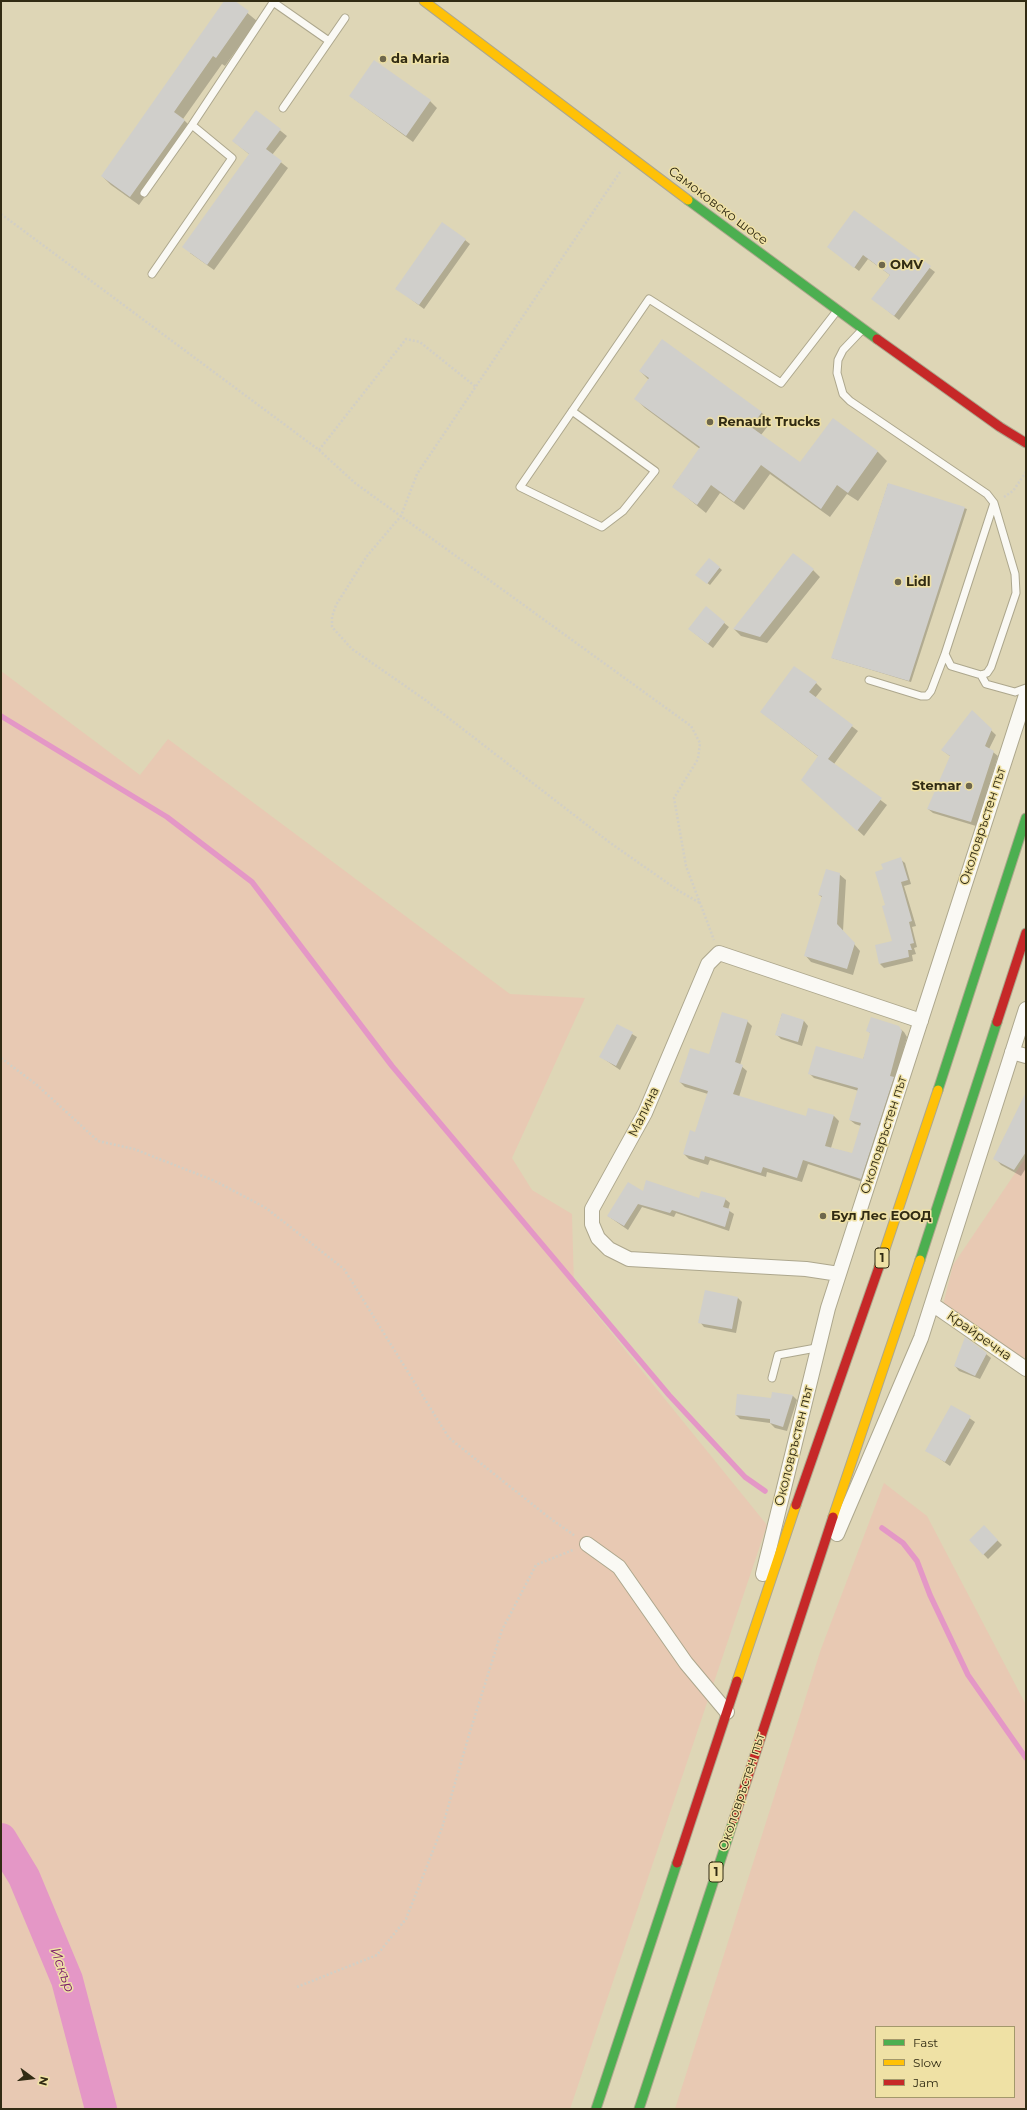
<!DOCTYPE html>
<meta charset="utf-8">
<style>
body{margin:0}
#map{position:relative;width:1027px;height:2110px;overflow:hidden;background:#ded6b6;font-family:Montserrat,sans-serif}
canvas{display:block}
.frame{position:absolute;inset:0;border:2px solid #312b13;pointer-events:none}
.legend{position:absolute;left:875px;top:2026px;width:140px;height:72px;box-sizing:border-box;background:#efe1a5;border:1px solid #a3986b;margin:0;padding:5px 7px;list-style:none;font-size:12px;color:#312b13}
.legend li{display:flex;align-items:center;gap:8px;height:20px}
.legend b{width:20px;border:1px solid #a3986b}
.north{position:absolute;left:12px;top:2058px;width:40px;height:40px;-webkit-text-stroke:3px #efe1a5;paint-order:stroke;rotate:105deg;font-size:11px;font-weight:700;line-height:16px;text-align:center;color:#312b13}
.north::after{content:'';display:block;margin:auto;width:14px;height:18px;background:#312b13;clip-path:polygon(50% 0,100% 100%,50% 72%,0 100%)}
</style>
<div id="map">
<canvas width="1027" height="2110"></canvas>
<div class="frame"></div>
<ul class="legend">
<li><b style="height:5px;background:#4caf50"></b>Fast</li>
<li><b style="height:5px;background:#ffc107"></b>Slow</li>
<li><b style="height:5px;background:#c62828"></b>Jam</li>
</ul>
<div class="north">N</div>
</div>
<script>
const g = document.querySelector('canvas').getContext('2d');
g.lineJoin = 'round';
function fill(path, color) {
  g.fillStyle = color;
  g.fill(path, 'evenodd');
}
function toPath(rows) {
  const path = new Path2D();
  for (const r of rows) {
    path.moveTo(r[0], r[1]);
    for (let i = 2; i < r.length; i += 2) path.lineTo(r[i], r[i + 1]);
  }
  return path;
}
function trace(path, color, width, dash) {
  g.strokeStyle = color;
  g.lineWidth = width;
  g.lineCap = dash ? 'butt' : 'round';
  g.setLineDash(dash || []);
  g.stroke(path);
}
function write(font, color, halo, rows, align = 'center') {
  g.font = font + ' Montserrat,sans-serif';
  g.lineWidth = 3;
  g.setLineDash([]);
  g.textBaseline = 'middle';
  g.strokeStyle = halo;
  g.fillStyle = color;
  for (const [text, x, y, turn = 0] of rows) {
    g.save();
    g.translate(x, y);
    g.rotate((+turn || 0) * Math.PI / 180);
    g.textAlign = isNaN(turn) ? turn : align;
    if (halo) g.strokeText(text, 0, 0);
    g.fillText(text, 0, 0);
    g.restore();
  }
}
const green = toPath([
 [1,671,140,775,168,739,510,994,585,998,512,1158,532,1190,572,1214,574,1287,767,1525,570,2109,1,2109],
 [1026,1157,1026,1359,942,1309,953,1265],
 [884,1483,927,1516,1026,1705,1026,2109,675,2109,821,1649],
 [876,2027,1014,2027,1014,2097,876,2097]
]);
const shadow = toPath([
 [225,1,233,1,257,21,225,66,222,64,183,119,193,129,139,205,111,185,102,176],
 [350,96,430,101,437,108,413,142],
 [256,111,287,136,272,155,288,168,214,270,190,253,250,155,233,141],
 [854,211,935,272,899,320,873,299,890,275,868,259,859,271,828,247],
 [465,240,470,244,424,309,396,288],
 [662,340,762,413,771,422,761,435,800,464,833,419,878,452,887,461,858,501,847,494,830,517,770,474,744,510,720,493,706,513,673,486,700,449,645,408,636,399,649,380,640,371],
 [888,484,967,509,911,682,832,658],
 [709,559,722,570,710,585,699,577],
 [813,570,820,577,767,643,741,636,734,629],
 [706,608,729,627,713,648,694,633],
 [816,683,822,689,815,698,858,731,834,764,887,805,864,836,808,785,819,757,761,712],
 [972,712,996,735,989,749,998,756,976,826,933,813,928,809,951,757,942,750],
 [900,859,905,863,911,884,904,886,916,926,912,927,917,947,914,948,916,954,912,955,913,961,884,968,880,964,894,942,887,906,884,870],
 [839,874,846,880,843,931,860,951,853,975,811,962,805,955,823,898,819,895],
 [782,1014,804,1021,808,1026,802,1046,781,1039,776,1034],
 [747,1021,752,1026,740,1065,747,1071,739,1097,807,1117,809,1109,834,1116,839,1121,831,1148,853,1154,861,1126,855,1124,850,1120,859,1091,814,1078,809,1073,863,1060,871,1034,868,1031,898,1027,904,1032,907,1037,866,1183,808,1164,802,1182,767,1172,766,1177,710,1160,708,1165,689,1159,684,1154,696,1133,708,1094,685,1087,680,1082],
 [617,1025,637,1037,620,1070,601,1057],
 [1026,1094,1026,1168,1021,1176,1001,1165,995,1158],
 [644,1193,700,1199,725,1199,730,1203,728,1210,734,1214,729,1231,676,1213,674,1217,642,1207,628,1230,608,1216],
 [738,1298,742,1302,736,1333,704,1327,700,1322],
 [986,1354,991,1358,980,1379,959,1371,955,1366],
 [793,1396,797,1400,787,1431,775,1428,770,1423,740,1419,736,1415,772,1399],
 [952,1406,975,1422,950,1466,927,1450],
 [984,1527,1002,1545,988,1559,970,1540]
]);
const stream = toPath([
 [1,716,167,817,252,882,392,1066,669,1395,745,1477,765,1491],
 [882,1528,903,1543,917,1561,930,1595,968,1675,1026,1758]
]);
const river = toPath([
 [1,1839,24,1877,67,1980,101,2109]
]);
const building = toPath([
 [224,1,235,1,249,11,216,58,213,56,174,112,185,120,130,197,101,176],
 [374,60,431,100,406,136,349,96],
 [256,110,281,129,266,149,282,161,207,265,182,247,249,154,232,141],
 [854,210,931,266,894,316,871,299,890,275,863,255,854,268,827,247],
 [442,222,466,239,419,305,395,289],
 [662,339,762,412,751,427,800,462,833,418,878,451,848,493,837,485,821,509,761,465,734,502,711,485,697,505,672,487,700,447,634,399,649,378,639,371],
 [888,483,965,507,909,681,831,658],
 [793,553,814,569,760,637,733,629],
 [709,558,720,567,707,584,695,575],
 [706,606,725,622,708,644,688,629],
 [794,666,817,682,809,692,853,725,828,759,882,798,857,831,801,780,818,756,760,712],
 [972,710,992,729,985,746,994,751,971,822,927,809,950,756,941,750],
 [901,857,908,880,901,882,912,921,909,922,914,943,910,944,912,950,908,950,909,957,879,964,875,945,892,941,882,906,885,905,875,872,883,869,881,864],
 [826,869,840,873,837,924,855,943,847,969,804,956,822,896,818,895],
 [722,1012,748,1020,735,1062,743,1065,733,1094,806,1116,808,1108,834,1115,825,1146,852,1153,861,1123,849,1120,858,1088,808,1074,816,1046,863,1059,870,1033,866,1031,871,1017,899,1026,902,1031,890,1076,894,1077,861,1179,803,1160,797,1178,763,1167,761,1173,705,1156,704,1160,683,1154,690,1130,695,1132,708,1091,679,1082,690,1048,709,1054],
 [782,1013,804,1020,798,1042,775,1035],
 [617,1024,633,1032,616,1066,599,1057],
 [1026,1092,1026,1152,1014,1170,993,1159],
 [646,1180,699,1198,701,1191,726,1198,723,1207,730,1209,725,1227,672,1210,670,1213,638,1204,624,1226,607,1216,628,1182,643,1191],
 [705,1290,738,1297,732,1329,698,1323],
 [965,1337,987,1353,975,1376,954,1366],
 [772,1392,793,1395,783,1427,770,1423,770,1419,735,1415,737,1394,771,1398],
 [951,1405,971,1416,945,1462,925,1451],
 [984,1525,998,1540,983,1555,969,1540]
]);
const path = toPath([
 [620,172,417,474,401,516,367,556,336,605,332,617,332,627,352,649,424,699,609,842,679,891,700,903],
 [1,214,319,450,355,483,691,726,700,743,698,759,674,798,686,866,714,940],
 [319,450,406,339,420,342,476,387],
 [1004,497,1013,491,1026,472],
 [1,1058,37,1085,98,1141,134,1149,215,1181,266,1208,344,1269,449,1438,547,1516,575,1536],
 [297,1987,377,1955,406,1919,442,1828,469,1735,502,1630,536,1565,573,1550]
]);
const lane = toPath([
 [273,2,329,41],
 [283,108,345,18],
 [144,193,192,125,274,1],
 [152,274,232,158,192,125],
 [862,330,843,350,838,360,837,373,843,394,850,401,987,494,994,503,945,654,951,666,981,675,987,673,991,667,1016,593,1015,574,994,503],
 [572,411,655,471,623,511,602,527,520,487,649,299,781,383,836,312],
 [981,675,986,684,1015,692,1026,688],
 [869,680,921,696,927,696,931,691,945,654],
 [772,1378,778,1355,816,1348,818,1346]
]);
const street = toPath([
 [1012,1052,1026,1056],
 [839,1274,806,1269,629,1259,609,1249,598,1238,592,1224,592,1209,645,1113,708,964,719,953,921,1021],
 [932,1304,1026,1369],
 [837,1534,921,1338,1026,1009],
 [587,1544,619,1567,686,1663,727,1712],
 [763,1574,828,1308,1026,695]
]);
const fast = toPath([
 [688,200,877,339],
 [938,1090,1026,818],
 [920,1260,997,1022],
 [596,2109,677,1863],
 [639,2109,734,1819]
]);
const slow = toPath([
 [424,1,688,200],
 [879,1267,938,1090],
 [833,1517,920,1260],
 [737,1681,796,1505]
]);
const jam = toPath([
 [877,339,1000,427,1026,443],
 [997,1022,1026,933],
 [796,1505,879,1267],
 [734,1819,833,1517],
 [677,1863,737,1681]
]);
const markers = [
 [383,59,4,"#6e674c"],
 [882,265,4,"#6e674c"],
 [710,422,4,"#6e674c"],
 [898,582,4,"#6e674c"],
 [969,786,4,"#6e674c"],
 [823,1216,4,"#6e674c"]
];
const shields = [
 [882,1258,14],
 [716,1872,14]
];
const shieldNames = [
 ["1",882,1258],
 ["1",716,1872]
];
const poiNames = [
 ["da Maria",391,59],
 ["OMV",890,265],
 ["Renault Trucks",718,422],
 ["Lidl",906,582],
 ["Stemar",961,786,"right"],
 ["Бул Лес ЕООД",831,1216]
];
const streetNames = [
 ["Самоковско шосе",718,206,37],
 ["Околовръстен път",983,826,-72],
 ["Малина",644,1112,-64],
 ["Околовръстен път",884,1135,-72],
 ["Крайречна",979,1336,35],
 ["Околовръстен път",794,1446,-76],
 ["Околовръстен път",742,1792,-72]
];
const waterNames = [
 ["Искър",62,1970,70]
];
fill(green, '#e8c9b3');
fill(shadow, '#0003');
trace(stream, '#e497c6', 5.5);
trace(river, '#e497c6', 32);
fill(building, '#d0cfcb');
trace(lane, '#ada78d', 9);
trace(street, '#ada78d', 16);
trace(fast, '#ada78d', 11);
trace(slow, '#ada78d', 11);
trace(jam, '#ada78d', 11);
trace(path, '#d2cfc5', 2.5, [2, 2]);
trace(lane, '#faf9f4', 7);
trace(street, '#faf9f4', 14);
trace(fast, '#4caf50', 9);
trace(slow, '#ffc107', 9);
trace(jam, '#c62828', 9);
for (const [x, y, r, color] of markers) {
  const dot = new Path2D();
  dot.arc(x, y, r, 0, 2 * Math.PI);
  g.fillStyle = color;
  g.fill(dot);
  trace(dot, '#efe1a5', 1.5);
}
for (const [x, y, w] of shields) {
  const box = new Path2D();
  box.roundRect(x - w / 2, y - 10, w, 20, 3);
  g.fillStyle = '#efe1a5';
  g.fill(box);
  trace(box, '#312b13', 1);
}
write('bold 12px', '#312b13', null, shieldNames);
write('bold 13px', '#312b13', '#efe1a5', poiNames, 'left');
write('13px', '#312b13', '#efe1a5', streetNames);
write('italic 14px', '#7b1d6a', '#efe1a5', waterNames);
</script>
